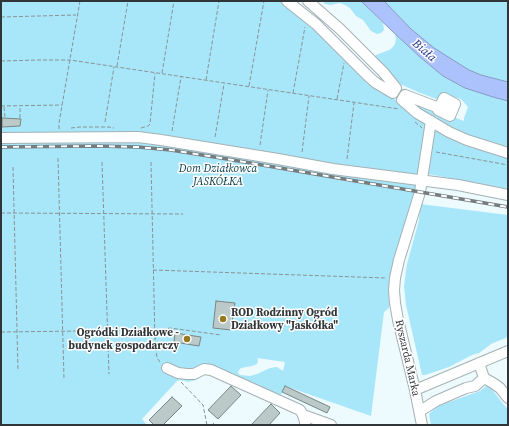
<!DOCTYPE html>
<meta charset="utf-8">
<style>
body{margin:0}
#map{position:relative;width:509px;height:426px;overflow:hidden;background:#edfafe;font-family:"Source Serif 4",serif}
canvas{display:block}
.frame{position:absolute;inset:0;border:2px solid #303537;pointer-events:none}
</style>
<div id="map">
<canvas width="509" height="426"></canvas>
<div class="frame"></div>
</div>
<script>
const g = document.querySelector('canvas').getContext('2d');
g.lineJoin = 'round';
function fill(path, color) {
  g.fillStyle = color;
  g.fill(path, 'evenodd');
}
function toPath(rows) {
  const path = new Path2D();
  for (const r of rows) {
    path.moveTo(r[0], r[1]);
    for (let i = 2; i < r.length; i += 2) path.lineTo(r[i], r[i + 1]);
  }
  return path;
}
function trace(path, color, width, dash) {
  g.strokeStyle = color;
  g.lineWidth = width;
  g.lineCap = dash ? 'butt' : 'round';
  g.setLineDash(dash || []);
  g.stroke(path);
}
function write(font, color, halo, rows, align = 'center') {
  g.font = font + ' "Source Serif 4",serif';
  g.lineWidth = 3;
  g.setLineDash([]);
  g.textBaseline = 'middle';
  g.strokeStyle = halo;
  g.fillStyle = color;
  for (const [text, x, y, turn = 0] of rows) {
    g.save();
    g.translate(x, y);
    g.rotate((+turn || 0) * Math.PI / 180);
    g.textAlign = isNaN(turn) ? turn : align;
    if (halo) g.strokeText(text, 0, 0);
    g.fillText(text, 0, 0);
    g.restore();
  }
}
const green = toPath([
 [1,1,284,1,386,92,413,114,426,121,425,132,415,189,391,303,388,309,384,312,371,416,285,386,279,400,208,373,196,380,188,382,181,380,177,381,142,419,147,425,1,425],
 [257,358,285,362,283,371,277,367,270,368,257,374,250,376,240,375,238,373,239,370,241,368,252,366,257,364,258,360],
 [322,1,361,1,383,23,384,30,381,33,377,34,371,31,363,20,356,16,350,8,345,5,340,3,331,5,325,4],
 [384,1,508,1,508,82,481,75,469,70,434,48,411,29],
 [395,34,420,57,443,76,452,81,493,97,508,101,508,150,455,132,405,99,464,121,464,118,468,107,461,99,454,97,450,96,436,99,418,92,400,84,393,77,390,72,374,59,376,55,389,50,392,48,395,44,396,39],
 [434,127,508,155,508,189,428,174],
 [420,204,508,215,508,337,491,344,479,353,472,355,449,367,425,375,422,375,406,305,404,286,407,264,419,220],
 [486,386,491,388,504,405,508,409,508,425,431,425,429,414,438,406,480,391]
]);
const water = toPath([
 [361,1,384,1,411,29,434,48,469,70,481,75,508,82,508,101,493,97,465,88,443,76,420,57,392,31,361,1]
]);
const building = toPath([
 [2,118,21,119,20,126,2,127,2,118],
 [216,301,235,303,231,330,213,328,216,301],
 [175,333,201,337,199,346,174,342,175,333],
 [231,386,241,395,218,419,208,410,231,386],
 [285,386,330,407,327,413,282,392,285,386],
 [172,397,182,406,163,425,154,425,149,420,172,397],
 [271,404,280,413,269,425,251,425,271,404]
]);
const path = toPath([
 [1,17,76,15],
 [1,61,40,60,70,60,399,109],
 [117,66,128,1],
 [162,73,174,1],
 [206,80,219,1],
 [249,86,264,1],
 [293,93,305,27],
 [337,99,344,63],
 [1,106,62,105],
 [4,107,5,117],
 [20,118,20,106],
 [105,122,114,67],
 [415,122,422,128],
 [71,128,80,127,109,127,114,128],
 [141,128,148,126,150,124,155,73],
 [59,129,59,123,80,1],
 [172,131,181,77],
 [215,137,224,84],
 [260,145,268,90],
 [302,152,309,96],
 [436,152,508,165],
 [58,158,64,379],
 [347,159,354,103],
 [102,162,109,374],
 [151,162,155,341],
 [13,167,18,371],
 [1,213,183,214],
 [153,270,386,278],
 [1,332,161,330],
 [160,362,157,358,155,341,157,334,162,330,170,328,221,335],
 [181,382,203,405,207,425],
 [212,425,214,423]
]);
const minor = toPath([
 [287,1,316,24,369,77,376,83,393,93,396,88,384,73,340,29,308,1],
 [444,98,455,104,450,116,438,110,444,98],
 [452,107,439,108,405,95,402,100,417,113,449,132,467,140,508,153],
 [1,138,138,137,161,140,278,159,333,169,458,185,508,195],
 [479,363,484,378,493,383,500,388,508,398],
 [167,368,178,373,187,374,194,374,204,369,211,370,300,410,303,415,305,422,305,425],
 [415,390,508,351],
 [420,411,436,401,466,388,475,386,484,378],
 [303,415,331,425],
 [422,425,415,390,398,320,395,303,394,290,395,278,399,260,420,192,431,121]
]);
const rail = toPath([
 [1,147,97,146,138,147,171,150,227,159,508,207]
]);
const markers = [
 [223,319,4,"#957921"],
 [187,339,4,"#957921"]
];
const parkNames = [
 ["Dom Działkowca",218,169],
 ["JASKÓŁKA",218,182]
];
const poiNames = [
 ["ROD Rodzinny Ogród",231,313],
 ["Działkowy \"Jaskółka\"",231,326],
 ["Ogródki Działkowe -",179,333,"right"],
 ["budynek gospodarczy",179,346,"right"]
];
const streetNames = [
 ["Ryszarda Marka",407,358,77]
];
const waterNames = [
 ["Biała",424,51,41]
];
fill(green, '#a8e7f9');
fill(water, '#acc2fc');
trace(water, '#8798c1', 1);
fill(building, '#bbc9c8');
trace(building, '#7a8786', 1);
trace(minor, '#a4b1b4', 12);
trace(path, '#8a9396', 1, [4, 2]);
trace(minor, '#fff', 10);
trace(rail, '#747c7f', 3.5);
trace(rail, '#fff', 2, [6]);
for (const [x, y, r, color] of markers) {
  const dot = new Path2D();
  dot.arc(x, y, r, 0, 2 * Math.PI);
  g.fillStyle = color;
  g.fill(dot);
  trace(dot, '#fff', 1.5);
}
write('italic 11px', '#053945', '#fff', parkNames);
write('bold 11px', '#303537', '#fff', poiNames, 'left');
write('11px', '#303537', '#fff', streetNames);
write('italic 12px', '#1f3382', '#fff', waterNames);
</script>
